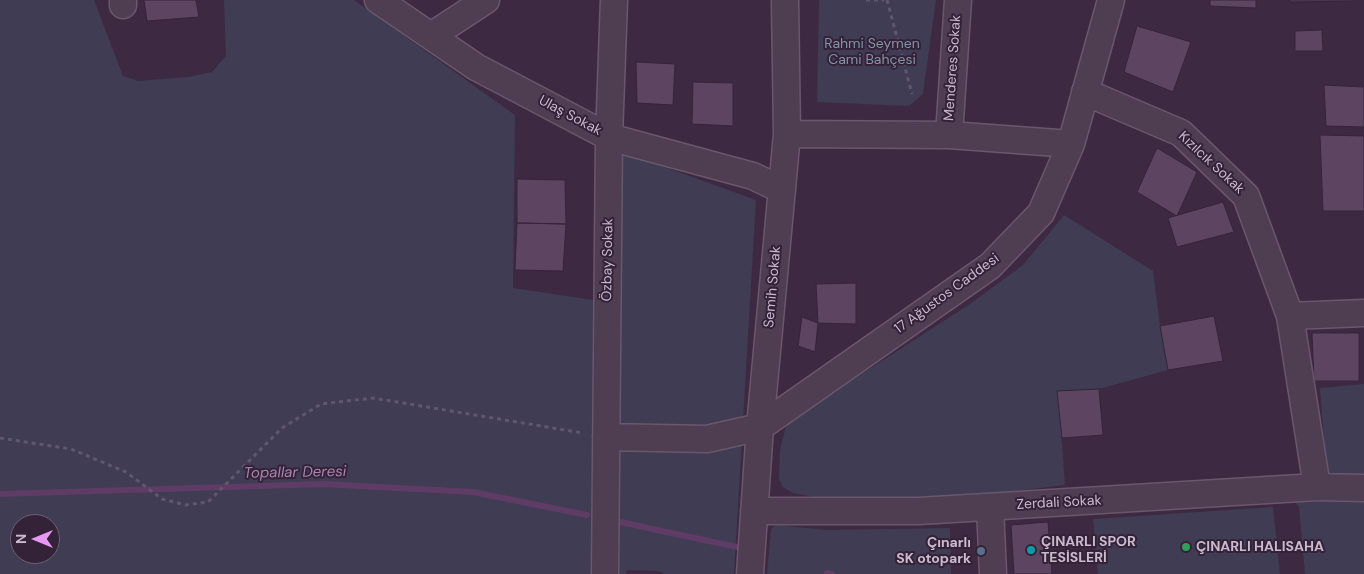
<!DOCTYPE html>
<meta charset="utf-8">
<style>
body{margin:0}
#map{position:relative;width:1364px;height:574px;overflow:hidden;background:#3e2942;font-family:"DM Sans",sans-serif}
canvas{display:block}
.north{position:absolute;left:10px;top:514px;width:50px;height:50px;box-sizing:border-box;background:#342238;border:1px solid #705f73;border-radius:50%;rotate:270deg;font-size:14px;font-weight:700;line-height:20px;text-align:center;color:#c9bacc}
.north::after{content:'';display:block;margin:auto;width:18px;height:22px;background:#e798f3;clip-path:polygon(50% 0,100% 100%,50% 72%,0 100%)}
</style>
<div id="map">
<canvas width="1364" height="574"></canvas>
<div class="north">N</div>
</div>
<script>
const g = document.querySelector('canvas').getContext('2d');
g.lineJoin = 'round';
function fill(path, color) {
  g.fillStyle = color;
  g.fill(path, 'evenodd');
}
function toPath(rows) {
  const path = new Path2D();
  for (const r of rows) {
    path.moveTo(r[0], r[1]);
    for (let i = 2; i < r.length; i += 2) path.lineTo(r[i], r[i + 1]);
  }
  return path;
}
function trace(path, color, width, dash) {
  g.strokeStyle = color;
  g.lineWidth = width;
  g.lineCap = dash ? 'butt' : 'round';
  g.setLineDash(dash || []);
  g.stroke(path);
}
function write(font, color, halo, rows, align = 'center') {
  g.font = font + ' "DM Sans",sans-serif';
  g.lineWidth = 4;
  g.setLineDash([]);
  g.textBaseline = 'middle';
  g.strokeStyle = halo;
  g.fillStyle = color;
  for (const [text, x, y, turn = 0] of rows) {
    g.save();
    g.translate(x, y);
    g.rotate((+turn || 0) * Math.PI / 180);
    g.textAlign = isNaN(turn) ? turn : align;
    if (halo) g.strokeText(text, 0, 0);
    g.fillText(text, 0, 0);
    g.restore();
  }
}
const green = toPath([
 [0,0,94,0,123,76,138,81,188,77,212,72,226,56,224,0,354,0,515,115,513,288,620,304,620,151,756,200,734,574,664,574,659,571,627,570,626,574,0,574],
 [20,524,50,524,50,554,20,554],
 [819,0,936,0,923,94,909,106,817,102],
 [1064,215,1153,271,1160,326,1168,370,1099,389,1058,391,1065,485,904,504,813,497,793,493,783,487,779,479,780,450,786,426,795,417,970,304,1023,265],
 [1364,384,1364,477,1327,479,1320,388],
 [1364,501,1364,574,1305,574,1299,507,1295,502],
 [1273,507,1280,574,1098,574,1093,519],
 [776,525,827,530,950,528,951,574,767,574,771,529]
]);
const stream = toPath([
 [0,494,324,484,473,492,587,515],
 [620,522,737,547],
 [827,573,832,574]
]);
const building = toPath([
 [144,0,196,0,199,17,147,21,144,0],
 [1210,0,1256,0,1256,8,1210,6,1210,0],
 [1290,0,1357,0,1357,1,1290,2,1290,0],
 [1137,26,1191,42,1173,92,1124,72,1137,26],
 [1322,30,1323,51,1295,51,1295,31,1322,30],
 [636,62,675,64,673,105,637,103,636,62],
 [693,82,733,83,733,126,692,124,693,82],
 [1324,85,1364,87,1364,127,1326,126,1324,85],
 [1320,135,1364,136,1364,211,1323,211,1320,135],
 [1157,148,1197,172,1177,216,1137,192,1157,148],
 [517,179,565,180,566,224,517,223,517,179],
 [1223,202,1234,232,1177,247,1168,218,1223,202],
 [517,223,566,224,563,271,515,270,517,223],
 [856,283,856,324,818,323,816,284,856,283],
 [1214,316,1223,361,1168,370,1160,326,1214,316],
 [802,317,818,323,815,352,798,346,802,317],
 [1312,333,1359,333,1359,381,1314,381,1312,333],
 [1099,389,1103,435,1062,438,1057,391,1099,389],
 [1048,522,1052,574,1014,574,1011,525,1048,522]
]);
const path = toPath([
 [866,0,884,0],
 [887,0,912,94],
 [0,438,71,449,126,472,162,499,186,505,208,502,282,428,321,404,373,398,583,433]
]);
const minor = toPath([
 [123,0,123,5],
 [378,0,476,67,609,137,753,176,782,190],
 [431,36,486,0],
 [1085,92,1181,133,1246,196,1290,316,1317,487],
 [787,134,949,135,1071,144],
 [949,135,958,0],
 [1290,316,1364,313],
 [606,437,707,439,760,427,990,266,1041,213,1071,144,1111,0],
 [990,507,993,574],
 [754,511,919,511,1317,487,1364,488],
 [605,574,609,137,614,0],
 [750,574,760,427,787,134,785,0]
]);
const markers = [
 [1186,547,5,"#2e9e5b"],
 [1031,550,5,"#0f9aa8"],
 [981,551,5,"#5c6f8a"]
];
const parkNames = [
 ["Rahmi Seymen",872,44],
 ["Cami Bahçesi",872,60]
];
const streetNames = [
 ["Menderes Sokak",953,68,-86],
 ["Ulaş Sokak",570,116,28],
 ["Kızılcık Sokak",1211,163,43],
 ["Özbay Sokak",608,260,-89],
 ["Semih Sokak",773,287,-85],
 ["17 Ağustos Caddesi",947,294,-36],
 ["Zerdali Sokak",1059,503,-3]
];
const poiNames = [
 ["ÇINARLI SPOR",1041,542],
 ["TESİSLERİ",1041,558],
 ["Çınarlı",971,543,"right"],
 ["SK otopark",971,559,"right"],
 ["ÇINARLI HALISAHA",1196,547]
];
const waterNames = [
 ["Topallar Deresi",295,473,-1]
];
fill(green, '#3f3c53');
trace(stream, '#5f3c65', 6);
fill(building, '#5d4562');
trace(building, '#362439', 1);
trace(minor, '#69586c', 29);
trace(path, '#60576d', 3, [4, 4]);
trace(minor, '#4f3d52', 26);
for (const [x, y, r, color] of markers) {
  const dot = new Path2D();
  dot.arc(x, y, r, 0, 2 * Math.PI);
  g.fillStyle = color;
  g.fill(dot);
  trace(dot, '#342238', 2);
}
write('14px', '#8194a5', '#342238', parkNames);
write('14px', '#c9bacc', '#342238', streetNames);
write('bold 14px', '#c9bacc', '#342238', poiNames, 'left');
write('italic 15px', '#aa84b1', '#342238', waterNames);
</script>
